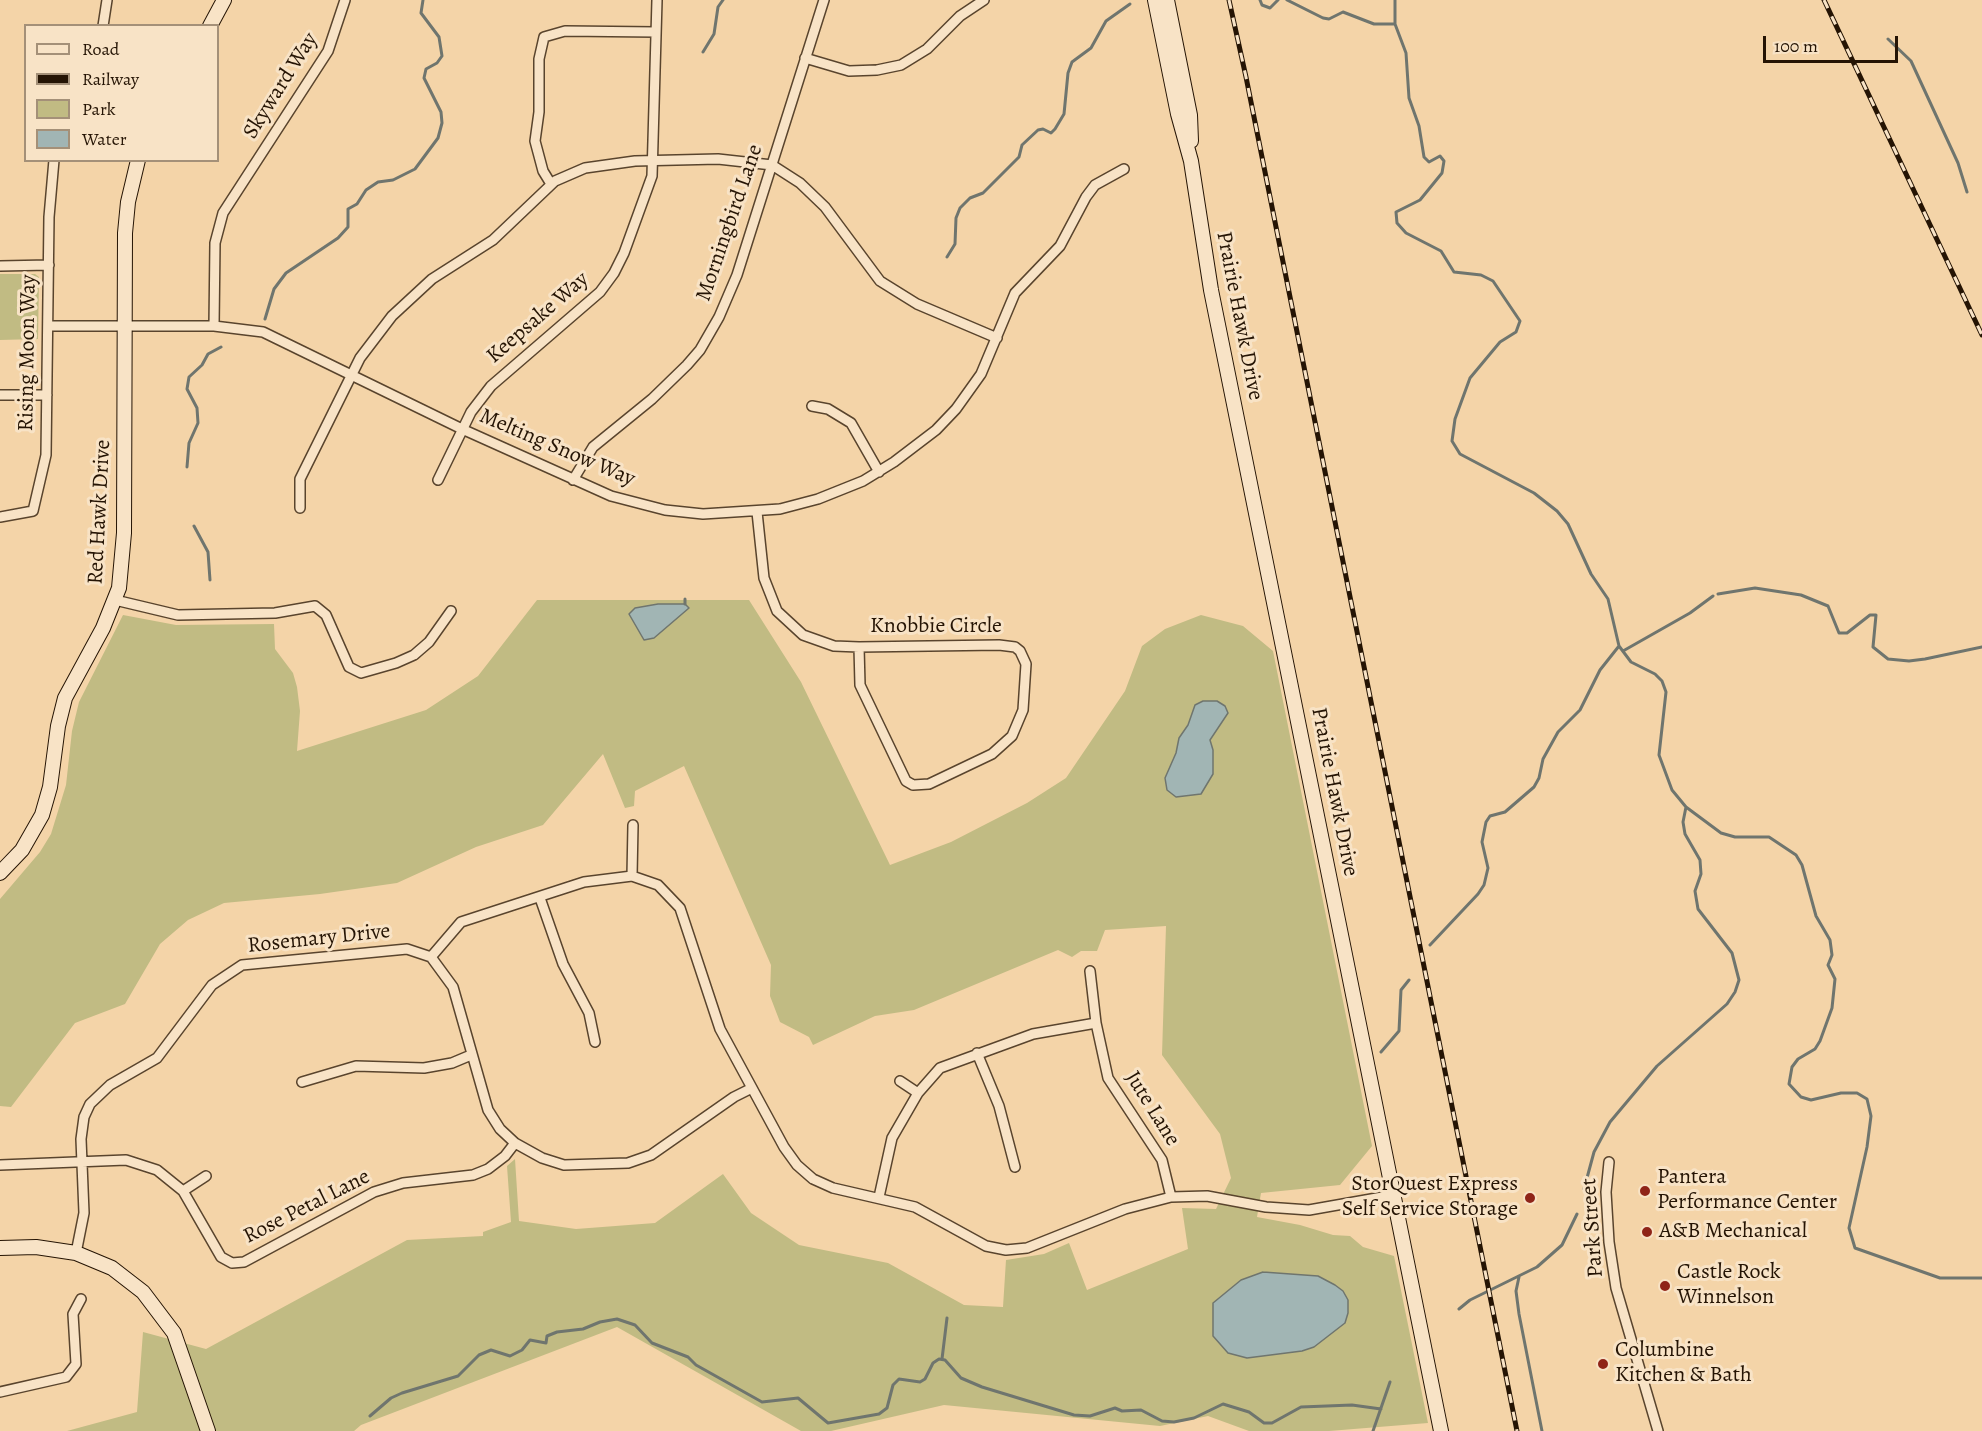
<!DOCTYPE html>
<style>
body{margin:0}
#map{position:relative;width:1982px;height:1431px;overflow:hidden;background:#f4d4a8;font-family:Alegreya,serif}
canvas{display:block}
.legend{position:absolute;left:24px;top:24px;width:195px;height:138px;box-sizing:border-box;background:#f8e3c6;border:2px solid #a49078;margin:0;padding:8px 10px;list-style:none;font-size:18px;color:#251404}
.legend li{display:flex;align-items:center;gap:12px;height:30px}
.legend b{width:30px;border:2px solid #a49078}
.scale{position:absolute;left:1763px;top:36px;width:135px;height:27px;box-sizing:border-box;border:3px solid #251404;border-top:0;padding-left:8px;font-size:18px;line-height:21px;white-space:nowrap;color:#251404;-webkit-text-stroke:4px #f8e3c6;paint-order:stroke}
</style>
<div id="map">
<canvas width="1982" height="1431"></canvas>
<ul class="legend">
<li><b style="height:8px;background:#f8e3c6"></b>Road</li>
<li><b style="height:8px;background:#251404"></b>Railway</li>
<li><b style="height:16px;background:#c1bb83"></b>Park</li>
<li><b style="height:16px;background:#a1b5b4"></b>Water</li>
</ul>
<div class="scale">100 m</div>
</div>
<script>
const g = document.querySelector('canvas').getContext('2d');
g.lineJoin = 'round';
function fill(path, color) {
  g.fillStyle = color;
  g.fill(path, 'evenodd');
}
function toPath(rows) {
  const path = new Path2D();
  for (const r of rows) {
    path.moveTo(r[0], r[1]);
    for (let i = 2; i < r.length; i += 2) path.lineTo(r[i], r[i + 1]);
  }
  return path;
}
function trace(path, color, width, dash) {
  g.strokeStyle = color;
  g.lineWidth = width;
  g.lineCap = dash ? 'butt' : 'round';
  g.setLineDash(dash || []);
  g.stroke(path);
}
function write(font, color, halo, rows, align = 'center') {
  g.font = font + ' Alegreya,serif';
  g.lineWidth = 6;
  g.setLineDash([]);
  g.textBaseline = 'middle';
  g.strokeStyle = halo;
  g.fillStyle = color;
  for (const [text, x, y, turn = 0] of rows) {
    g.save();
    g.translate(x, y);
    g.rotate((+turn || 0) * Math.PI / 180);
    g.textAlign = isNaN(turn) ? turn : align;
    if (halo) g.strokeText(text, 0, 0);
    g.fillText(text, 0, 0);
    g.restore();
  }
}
const green = toPath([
 [0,274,35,274,39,277,38,339,0,340],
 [537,600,749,600,801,682,890,865,951,842,1027,803,1066,778,1125,691,1142,646,1165,629,1201,615,1243,626,1273,651,1372,1146,1340,1185,1261,1193,1257,1217,1300,1225,1333,1235,1350,1236,1363,1247,1394,1256,1428,1423,1329,1431,1249,1431,1208,1416,1160,1426,944,1405,831,1431,801,1431,617,1327,361,1425,354,1431,67,1431,137,1412,143,1332,206,1349,407,1240,483,1236,483,1232,511,1222,507,1166,515,1159,519,1221,576,1229,655,1223,723,1174,751,1213,799,1245,888,1263,964,1305,1003,1307,1006,1260,1044,1254,1069,1243,1087,1290,1188,1249,1182,1208,1216,1209,1231,1178,1220,1134,1162,1055,1166,926,1105,930,1097,951,1081,951,1072,957,1058,950,914,1010,875,1016,813,1045,809,1037,780,1022,770,996,771,965,684,766,635,791,634,806,625,808,603,754,543,825,476,847,397,883,320,894,224,903,188,920,160,944,125,1004,75,1023,11,1107,0,1106,0,899,40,852,51,834,66,785,72,731,79,702,123,615,176,625,274,624,275,649,293,673,297,687,300,711,297,751,426,710,478,676]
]);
const water = toPath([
 [658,604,685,604,689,608,654,638,644,640,629,614,635,608,658,604],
 [1203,701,1217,701,1225,706,1228,713,1210,740,1213,750,1213,774,1201,794,1176,797,1167,790,1165,778,1176,753,1179,738,1188,725,1195,705,1203,701],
 [1263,1272,1318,1276,1335,1285,1343,1291,1348,1300,1348,1313,1345,1323,1314,1347,1302,1351,1247,1358,1228,1353,1213,1336,1213,1303,1241,1280,1263,1272]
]);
const stream = toPath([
 [1260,0,1262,5,1270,8,1278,0],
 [1287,0,1323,18,1329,19,1343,12,1374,24,1395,24],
 [1395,0,1395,24,1406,53,1409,98,1419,126,1424,157,1429,162,1440,156,1444,161,1442,173,1420,200,1396,212,1397,223,1406,233,1441,251,1454,272,1481,275,1493,281,1520,321,1516,332,1500,342,1470,378,1455,419,1452,441,1460,454,1534,493,1557,511,1568,524,1591,574,1608,599,1619,646,1631,662,1655,674,1662,681,1666,692,1659,755,1672,790,1686,807,1721,833,1735,837,1769,837,1796,855,1802,865,1816,916,1830,940,1832,955,1828,965,1835,979,1832,1008,1820,1041,1815,1049,1798,1059,1792,1067,1789,1084,1801,1097,1811,1100,1841,1093,1857,1093,1867,1099,1871,1116,1867,1147,1849,1228,1855,1248,1940,1278,1982,1278],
 [1888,39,1911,61,1958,163,1967,192],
 [703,52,714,34,718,7,723,0],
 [947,257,955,244,956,218,960,208,970,198,983,193,1019,157,1022,145,1038,130,1043,129,1051,133,1055,129,1064,114,1068,73,1072,62,1091,48,1106,21,1130,4],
 [265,319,274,289,286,273,338,238,348,227,348,209,357,204,366,190,378,182,393,180,415,169,438,138,442,123,441,112,424,78,426,69,437,63,442,56,439,37,421,13,423,0],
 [187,467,189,443,198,423,197,408,187,389,189,377,202,365,208,354,221,347],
 [194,526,208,552,210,580],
 [1718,594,1755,588,1801,595,1828,606,1839,633,1847,633,1870,615,1876,615,1873,647,1888,659,1909,661,1925,659,1982,647],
 [685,604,685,599],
 [1623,651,1690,613,1713,596],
 [1430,945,1478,894,1484,885,1488,868,1482,842,1486,822,1490,816,1505,812,1534,787,1539,778,1543,759,1558,732,1580,710,1600,670,1619,646],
 [1381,1052,1399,1031,1401,990,1409,980],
 [1584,1189,1594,1152,1610,1122,1657,1066,1727,1004,1735,992,1739,980,1732,953,1698,909,1695,891,1701,874,1700,860,1685,834,1683,822,1686,807],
 [1519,1277,1516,1291,1519,1314,1542,1431],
 [1459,1309,1470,1300,1537,1267,1562,1245,1577,1214],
 [942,1359,947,1318],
 [370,1416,391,1398,402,1393,458,1376,479,1355,491,1350,510,1356,522,1350,530,1340,546,1343,547,1336,557,1332,583,1329,600,1322,617,1319,635,1325,652,1343,688,1357,696,1365,762,1402,798,1398,828,1423,879,1414,887,1408,893,1385,899,1379,920,1382,925,1379,933,1363,939,1359,945,1360,961,1378,982,1387,1074,1415,1090,1416,1115,1408,1122,1411,1141,1410,1162,1421,1174,1422,1194,1418,1223,1404,1249,1412,1264,1423,1272,1423,1301,1407,1352,1405,1381,1409],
 [1373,1431,1390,1382]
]);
const street = toPath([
 [103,26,107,0],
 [805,58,849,71,877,70,901,65,927,49,960,16,984,0],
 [551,184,543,171,535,141,539,112,539,59,544,37,565,31,656,32],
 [0,266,49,265],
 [49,326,214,326,263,332,462,429,611,496,665,510,703,514,780,509,818,499,863,481,894,462,936,430,956,409,981,374,1015,293,1060,246,1086,197,1095,185,1124,169],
 [214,326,215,243,223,213,328,51,345,0],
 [0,395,47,395],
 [812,406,828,409,851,423,879,472],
 [438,480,471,412,491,386,600,292,614,273,624,253,652,176,657,0],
 [573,480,593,447,652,399,687,365,700,350,719,317,737,275,824,0],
 [300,508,300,479,360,358,392,316,432,279,493,240,555,181,585,168,635,161,718,159,772,165,800,183,825,207,880,281,917,304,997,338],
 [757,512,764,578,777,611,803,635,834,646,859,647],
 [0,517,33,511,46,455,49,217,54,160],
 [115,600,178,615,275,613,315,606,326,615,349,667,361,673,396,663,414,655,429,642,451,611],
 [999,645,1015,647,1020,651,1026,664,1023,710,1012,736,992,754,929,784,913,785,906,781,860,685,859,647,999,645],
 [632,876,633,825],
 [540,898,563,964,589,1013,595,1042],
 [431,957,461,922,584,882,632,876,658,885,680,908,720,1029,784,1147,797,1165,813,1179,833,1188,915,1207,986,1246,1006,1250,1027,1248,1125,1209,1171,1197,1207,1196,1266,1207,1309,1210,1394,1195],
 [1090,971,1096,1023,1108,1078,1162,1160,1171,1197],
 [977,1053,999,1106,1015,1167],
 [900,1081,918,1093],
 [302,1082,356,1066,424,1068,452,1063,471,1055],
 [1609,1162,1606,1192,1609,1242,1616,1288,1658,1431],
 [0,1165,126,1160,157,1170,183,1191,221,1257,232,1263,244,1262,374,1192,403,1183,473,1175,488,1169,505,1156,515,1143],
 [183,1191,206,1176],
 [879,1197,892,1138,918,1093,940,1068,1033,1034,1096,1023],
 [76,1253,84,1213,81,1139,84,1117,90,1104,110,1085,157,1058,212,985,242,965,407,949,431,957,453,987,488,1110,500,1129,515,1143,542,1158,564,1165,628,1163,651,1155,734,1097,752,1088],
 [0,1392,66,1377,76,1364,73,1314,81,1299]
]);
const secondary = toPath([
 [1155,0,1178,114,1191,161,1211,290,1441,1431],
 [1167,0,1190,115,1191,141],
 [210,26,224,0],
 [0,873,22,850,42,815,50,787,58,726,65,698,103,628,119,588,124,533,125,233,128,202,138,160],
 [0,1248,36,1247,76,1253,112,1268,143,1292,174,1333,208,1431]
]);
const rail = toPath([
 [1229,0,1246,77,1517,1431],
 [1824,0,1982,335]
]);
const markers = [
 [1645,1191,6,"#8f2418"],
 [1530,1198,6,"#8f2418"],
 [1647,1232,6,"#8f2418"],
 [1665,1286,6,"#8f2418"],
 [1603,1364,6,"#8f2418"]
];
const streetNames = [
 ["Skyward Way",281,86,-58],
 ["Morningbird Lane",730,223,-71],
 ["Prairie Hawk Drive",1239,316,79],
 ["Keepsake Way",538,318,-41],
 ["Rising Moon Way",28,353,-89],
 ["Melting Snow Way",557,448,23],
 ["Red Hawk Drive",100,512,-87],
 ["Knobbie Circle",936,627],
 ["Prairie Hawk Drive",1334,792,79],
 ["Rosemary Drive",319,939,-6],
 ["Jute Lane",1152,1109,58],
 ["Rose Petal Lane",307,1207,-27],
 ["Park Street",1593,1228,-94]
];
const poiNames = [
 ["Pantera",1657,1178],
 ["Performance Center",1657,1203],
 ["StorQuest Express",1518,1185,"right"],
 ["Self Service Storage",1518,1210,"right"],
 ["A&B Mechanical",1659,1232],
 ["Castle Rock",1677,1273],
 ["Winnelson",1677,1298],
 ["Columbine",1615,1351],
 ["Kitchen & Bath",1615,1376]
];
fill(green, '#c1bb83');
fill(water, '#a1b5b4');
trace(water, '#6f756e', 1.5);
trace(stream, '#6f756e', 3);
trace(street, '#59442d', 12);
trace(secondary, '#251404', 16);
trace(street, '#f8e3c6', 9);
trace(secondary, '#f8e3c6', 14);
trace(rail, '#251404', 5);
trace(rail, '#f8e3c6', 3, [9]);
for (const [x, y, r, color] of markers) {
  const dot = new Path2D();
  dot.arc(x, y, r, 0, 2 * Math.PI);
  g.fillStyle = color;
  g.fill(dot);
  trace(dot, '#f8e3c6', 2);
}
write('22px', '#251404', '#f8e3c6', streetNames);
write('22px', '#251404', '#f8e3c6', poiNames, 'left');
</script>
